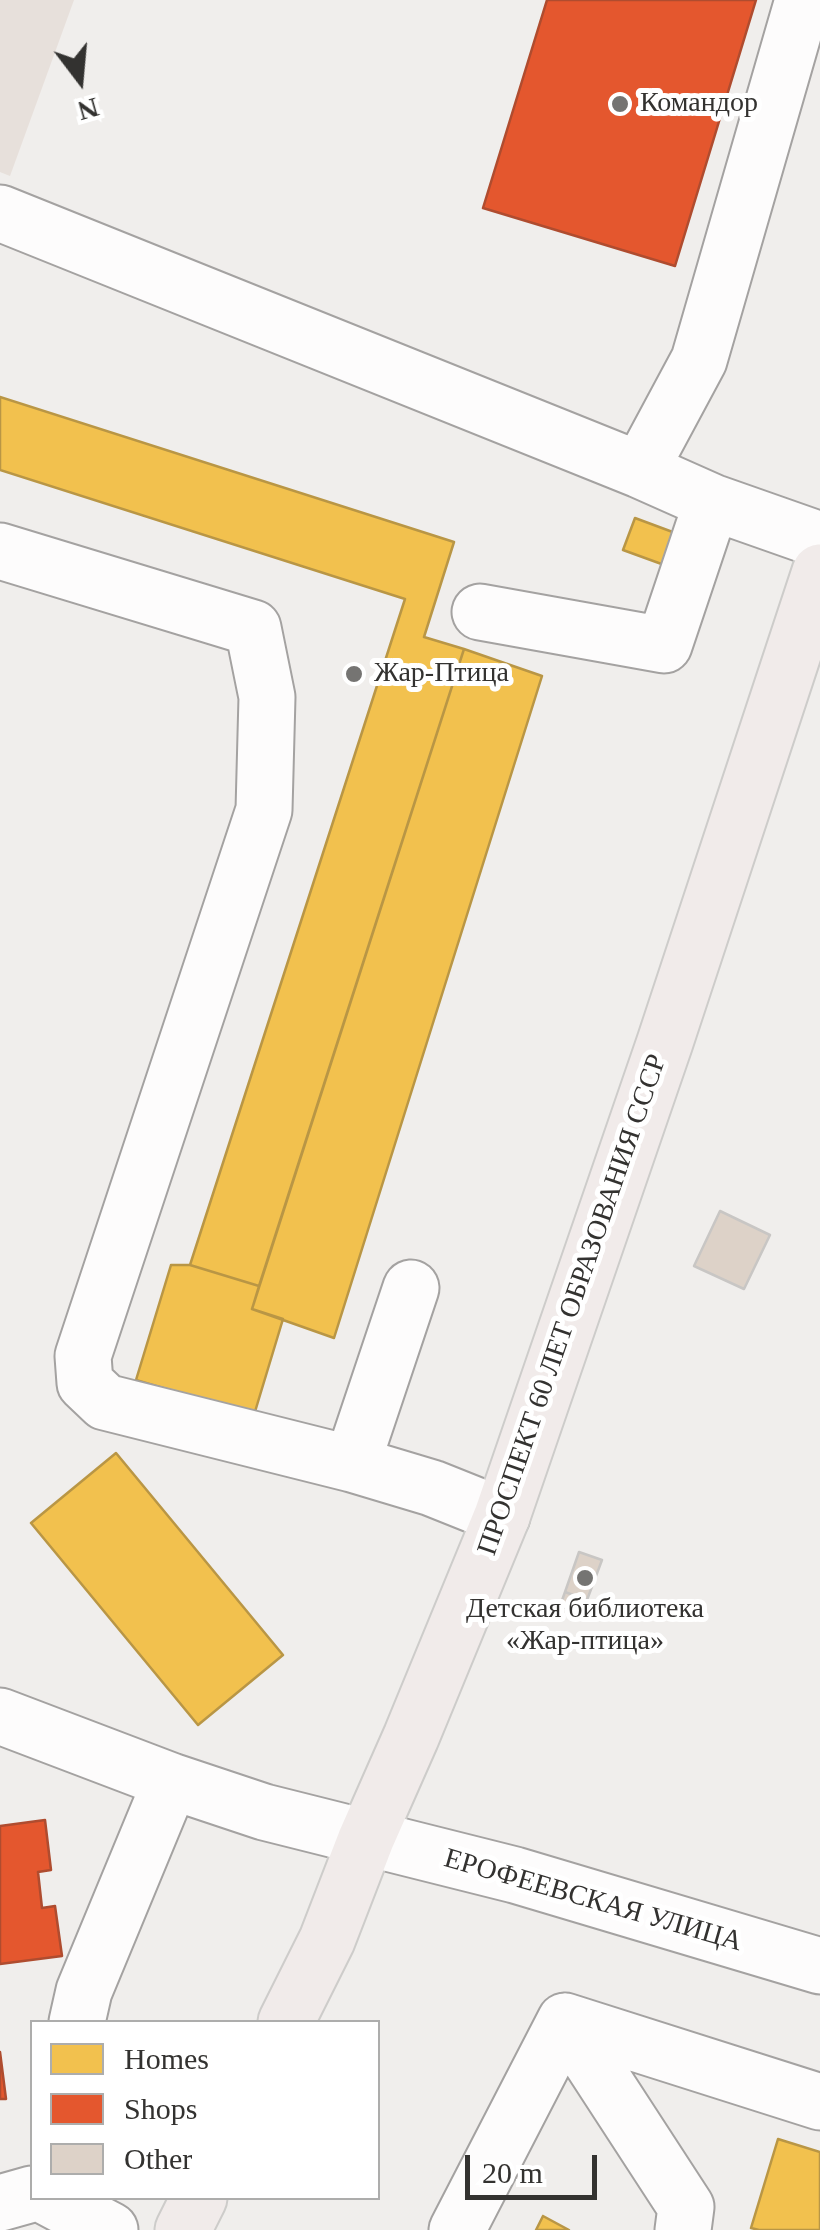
<!DOCTYPE html>
<meta charset="utf-8">
<style>
body{margin:0}
#map{position:relative;width:820px;height:2230px;overflow:hidden;background:#f0eeec;font-family:"Times New Roman",serif}
canvas{display:block}
.legend{position:absolute;left:30px;top:2020px;width:350px;height:180px;box-sizing:border-box;background:#fff;border:2px solid #adadac;margin:0;padding:12px 18px;list-style:none;font-size:30px;color:#333230}
.legend li{display:flex;align-items:center;gap:20px;height:50px}
.legend b{width:50px;border:2px solid #adadac}
.north{position:absolute;left:30px;top:30px;width:100px;height:100px;-webkit-text-stroke:8px #fff;paint-order:stroke;rotate:164deg;font-size:28px;font-weight:700;line-height:40px;text-align:center;color:#333230}
.north::after{content:'';display:block;margin:auto;width:35px;height:45px;background:#333230;clip-path:polygon(50% 0,100% 100%,50% 72%,0 100%)}
.scale{position:absolute;left:465px;top:2155px;width:132px;height:45px;box-sizing:border-box;border:5px solid #333230;border-top:0;padding-left:12px;font-size:30px;line-height:35px;white-space:nowrap;color:#333230;-webkit-text-stroke:8px #fff;paint-order:stroke}
</style>
<div id="map">
<canvas width="820" height="2230"></canvas>
<ul class="legend">
<li><b style="height:28px;background:#f2c14e"></b>Homes</li>
<li><b style="height:28px;background:#e4572e"></b>Shops</li>
<li><b style="height:28px;background:#ddd2c8"></b>Other</li>
</ul>
<div class="north">N</div>
<div class="scale">20 m</div>
</div>
<script>
const g = document.querySelector('canvas').getContext('2d');
g.lineJoin = 'round';
function fill(path, color) {
  g.fillStyle = color;
  g.fill(path, 'evenodd');
}
function toPath(rows) {
  const path = new Path2D();
  for (const r of rows) {
    path.moveTo(r[0], r[1]);
    for (let i = 2; i < r.length; i += 2) path.lineTo(r[i], r[i + 1]);
  }
  return path;
}
function trace(path, color, width, dash) {
  g.strokeStyle = color;
  g.lineWidth = width;
  g.lineCap = dash ? 'butt' : 'round';
  g.setLineDash(dash || []);
  g.stroke(path);
}
function write(font, color, halo, rows, align = 'center') {
  g.font = font + ' "Times New Roman",serif';
  g.lineWidth = 10;
  g.setLineDash([]);
  g.textBaseline = 'middle';
  g.strokeStyle = halo;
  g.fillStyle = color;
  for (const [text, x, y, turn = 0] of rows) {
    g.save();
    g.translate(x, y);
    g.rotate((+turn || 0) * Math.PI / 180);
    g.textAlign = isNaN(turn) ? turn : align;
    if (halo) g.strokeText(text, 0, 0);
    g.fillText(text, 0, 0);
    g.restore();
  }
}
const built = toPath([
 [0,0,74,0,10,176,0,172]
]);
const homes = toPath([
 [0,397,454,542,424,637,464,649,259,1286,190,1265,405,599,0,470,0,397],
 [635,518,678,534,667,566,623,550,635,518],
 [464,649,542,676,334,1338,252,1309,464,649],
 [171,1265,190,1265,259,1286,252,1309,283,1319,254,1415,136,1380,171,1265],
 [116,1453,283,1655,198,1725,31,1523,116,1453],
 [778,2139,820,2152,820,2230,759,2230,751,2228,778,2139],
 [543,2216,569,2230,536,2230,543,2216]
]);
const shops = toPath([
 [547,0,756,0,675,266,483,208,547,0],
 [45,1820,51,1870,38,1872,42,1908,55,1906,62,1956,0,1964,0,1826,45,1820],
 [0,2052,6,2099,0,2099,0,2052]
]);
const building = toPath([
 [720,1211,770,1235,744,1289,694,1266,720,1211],
 [579,1552,602,1560,587,1600,565,1592,579,1552],
 [565,1592,587,1600,582,1614,560,1606,565,1592]
]);
const minor = toPath([
 [0,213,640,470,712,502,820,540],
 [640,470,699,360,803,0],
 [0,551,253,628,267,697,264,810,83,1356,85,1383,105,1402,352,1464,432,1488,502,1516],
 [480,612,664,645,712,502],
 [352,1464,411,1288],
 [0,1716,171,1781,264,1812,515,1875,820,1966],
 [565,2021,686,2207,683,2230],
 [77,2022,84,1991,171,1781],
 [49,2198,110,2230],
 [0,2203,32,2194],
 [457,2230,565,2021,820,2102]
]);
const major = toPath([
 [286,2022,327,1940,366,1839,411,1737,502,1516,665,1042,820,572],
 [183,2230,199,2198]
]);
const markers = [
 [620,104,10,"#757472"],
 [354,674,10,"#757472"],
 [585,1578,10,"#757472"]
];
const poiNames = [
 ["Командор",640,104],
 ["Жар-Птица",374,674],
 ["Детская библиотека",585,1610,"center"],
 ["«Жар-птица»",585,1642,"center"]
];
const streetNames = [
 ["ПРОСПЕКТ 60 ЛЕТ ОБРАЗОВАНИЯ СССР",573,1305,-71],
 ["ЕРОФЕЕВСКАЯ УЛИЦА",593,1901,16]
];
fill(built, '#e7e0db');
fill(homes, '#f2c14e');
trace(homes, '#b99645', 2.5);
fill(shops, '#e4572e');
trace(shops, '#af4c2f', 2.5);
fill(building, '#ddd2c8');
trace(building, '#c8c6c4', 2.5);
trace(minor, '#a4a2a1', 59);
trace(major, '#cdccca', 59);
trace(minor, '#fdfcfc', 55);
trace(major, '#f1ebea', 55);
for (const [x, y, r, color] of markers) {
  const dot = new Path2D();
  dot.arc(x, y, r, 0, 2 * Math.PI);
  g.fillStyle = color;
  g.fill(dot);
  trace(dot, '#fff', 4);
}
write('28px', '#333230', '#fff', poiNames, 'left');
write('28px', '#333230', '#fff', streetNames);
</script>
